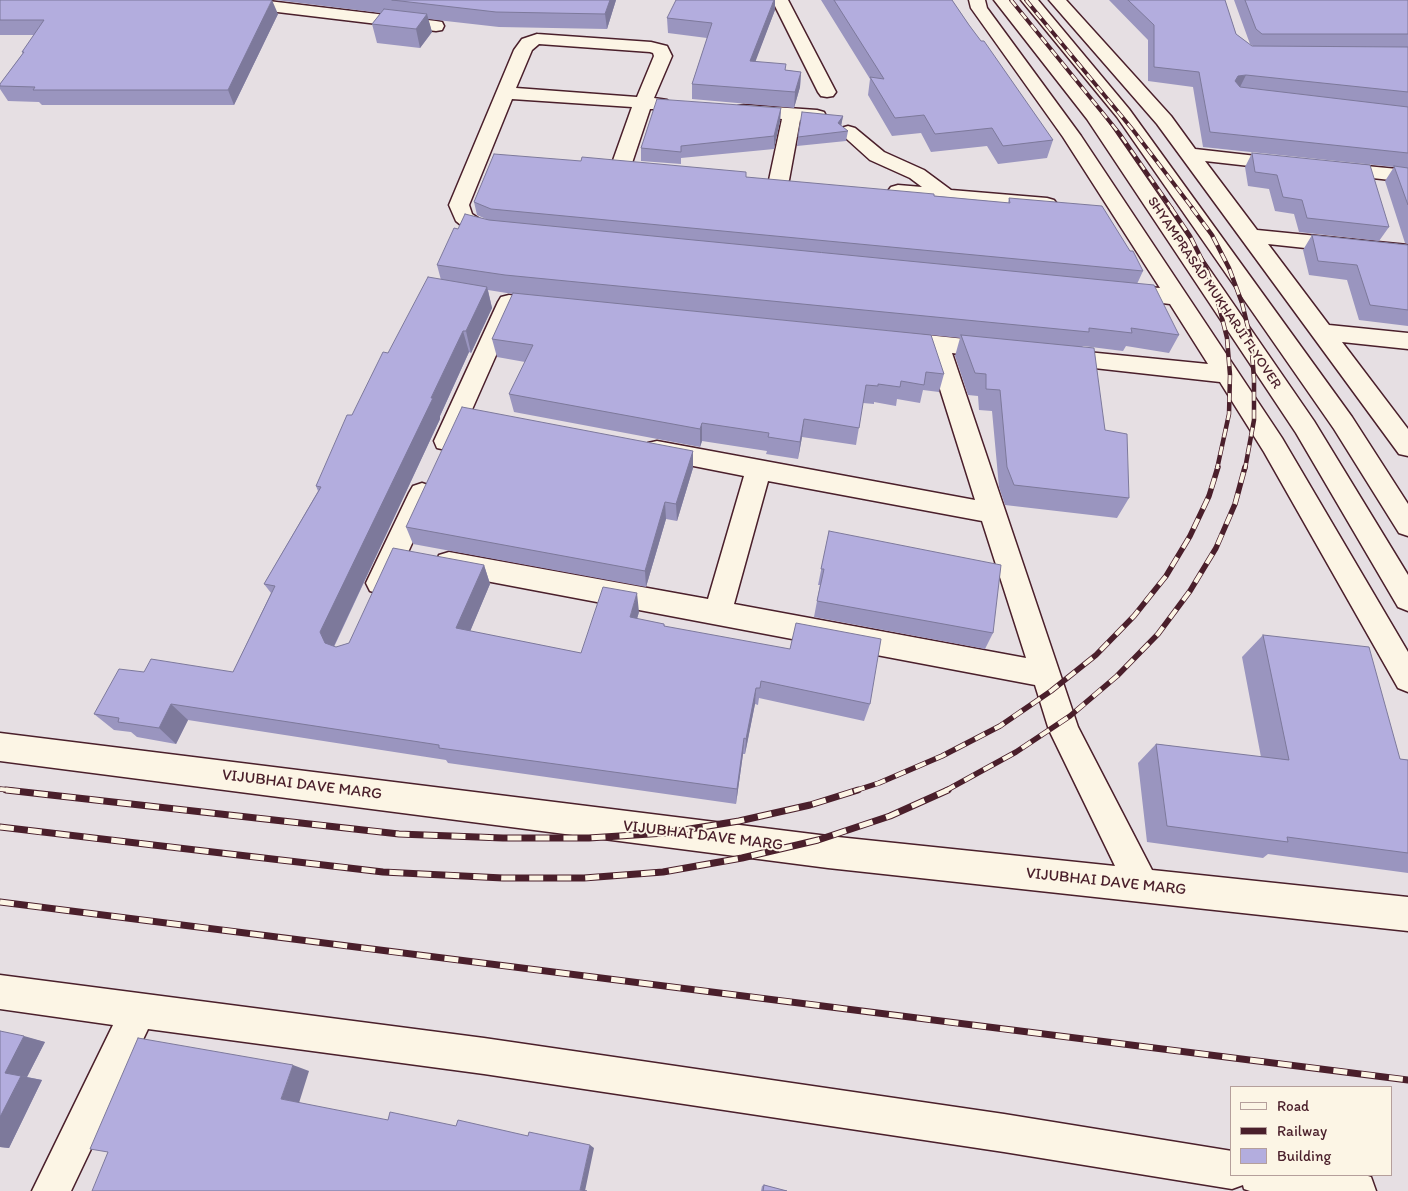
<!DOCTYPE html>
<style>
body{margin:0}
#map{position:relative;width:1408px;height:1191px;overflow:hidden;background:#e6dfe3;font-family:Itim,sans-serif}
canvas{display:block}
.legend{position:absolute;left:1230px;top:1086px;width:162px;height:90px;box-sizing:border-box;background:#fcf5e5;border:1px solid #b59f9b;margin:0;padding:6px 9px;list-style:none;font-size:15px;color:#4a1f2b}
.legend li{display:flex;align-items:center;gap:10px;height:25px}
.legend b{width:25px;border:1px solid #b59f9b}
</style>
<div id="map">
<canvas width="1408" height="1191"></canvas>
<ul class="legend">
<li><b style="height:6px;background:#fcf5e5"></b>Road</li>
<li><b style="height:6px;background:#4a1f2b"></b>Railway</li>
<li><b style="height:14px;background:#b3adde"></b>Building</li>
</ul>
</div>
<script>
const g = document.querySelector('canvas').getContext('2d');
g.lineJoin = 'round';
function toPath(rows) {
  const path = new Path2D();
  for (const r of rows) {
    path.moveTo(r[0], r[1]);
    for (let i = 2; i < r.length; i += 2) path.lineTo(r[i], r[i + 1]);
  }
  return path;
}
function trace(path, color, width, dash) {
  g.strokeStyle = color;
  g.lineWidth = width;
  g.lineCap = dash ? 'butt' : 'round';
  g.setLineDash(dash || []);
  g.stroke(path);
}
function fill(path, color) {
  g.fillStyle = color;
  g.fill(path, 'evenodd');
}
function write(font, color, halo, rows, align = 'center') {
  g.font = font + ' Itim,sans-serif';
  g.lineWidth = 4;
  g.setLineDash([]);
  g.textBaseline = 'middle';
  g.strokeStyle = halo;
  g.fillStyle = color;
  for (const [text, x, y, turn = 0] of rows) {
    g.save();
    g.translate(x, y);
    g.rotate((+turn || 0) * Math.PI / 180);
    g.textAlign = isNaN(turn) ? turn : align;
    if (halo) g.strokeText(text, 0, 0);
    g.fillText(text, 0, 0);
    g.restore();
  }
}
const minor = toPath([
 [211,0,260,0,436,21,442,22,444,26,442,30,436,31,219,5,213,3,211,0],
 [772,0,788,0,836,92,833,96,827,97,821,96,818,92,772,0],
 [969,0,985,0,987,8,1081,136,1282,438,1408,652,1408,692,1398,688,1264,452,1220,382,1049,363,1046,357,1049,351,1057,349,1208,364,1170,304,1115,297,1112,292,1115,287,1123,285,1160,288,1063,137,971,8,969,0],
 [1049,0,1066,0,1171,116,1195,149,1292,160,1295,164,1292,168,1285,170,1205,161,1257,230,1408,245,1408,259,1268,244,1329,325,1408,333,1408,349,1342,342,1408,429,1408,456,1399,454,1157,124,1049,0],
 [537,34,651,42,667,46,672,56,654,98,667,100,670,104,667,108,661,109,650,109,631,166,628,170,621,172,614,170,611,166,632,107,512,99,469,205,472,214,481,220,503,226,506,231,503,236,496,237,467,230,456,221,449,205,514,50,522,39,537,34],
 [539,44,650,52,653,53,654,56,637,97,516,88,532,50,539,44],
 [744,105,817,110,824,112,826,116,824,120,817,122,800,120,789,180,786,184,779,186,772,184,769,180,782,119,738,114,735,110,738,106,744,105],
 [848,126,855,128,884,152,924,170,951,190,1047,198,1054,200,1057,204,1054,208,1047,210,891,195,888,191,891,187,898,185,922,187,910,178,870,160,839,132,841,128,848,126],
 [1335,163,1408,170,1408,182,1328,173,1325,169,1328,165,1335,163],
 [509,295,547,299,555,301,558,306,555,311,547,313,516,310,455,448,446,450,437,448,434,441,498,302,501,297,509,295],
 [898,332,994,342,1002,344,1005,350,1002,356,994,358,952,353,1078,727,1152,870,1408,897,1408,931,828,868,0,761,0,733,828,836,1115,866,1049,730,1035,685,449,574,439,571,436,563,439,555,449,552,708,599,744,476,648,457,645,450,648,443,657,441,975,500,928,351,890,346,887,340,890,334,898,332],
 [768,481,982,521,1026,658,734,604,768,481],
 [422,483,431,486,435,493,394,583,390,591,380,594,370,591,366,583,409,493,413,486,422,483],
 [0,975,484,1038,1004,1114,1232,1151,1232,1175,1365,1175,1371,1177,1376,1191,1250,1191,1244,1189,1243,1185,1232,1189,1004,1152,484,1074,148,1029,71,1191,32,1191,113,1025,0,1009,0,975]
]);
const major = toPath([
 [994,0,1011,0,1101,112,1314,421,1408,575,1408,611,1398,607,1296,433,1087,119,994,0],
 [1021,0,1038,0,1129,109,1352,417,1408,504,1408,536,1399,533,1334,429,1117,117,1021,0]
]);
const railFar3 = toPath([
 [1011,0,1119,133,1172,209],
 [1026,0,1133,130,1193,209]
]);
const railFar2 = toPath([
 [1171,208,1190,236,1206,268,1218,302,1227,338,1230,375,1229,414,1217,469],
 [1192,208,1212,235,1229,268,1242,303,1251,340,1254,379,1254,420,1245,469]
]);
const railFar1 = toPath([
 [0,789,17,791],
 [854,791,879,783,942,756,1000,726,1051,691,1096,655,1134,616,1166,576,1190,536,1209,496,1218,467],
 [945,791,1016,752,1070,716,1117,676,1158,634,1190,591,1216,548,1235,504,1245,467]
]);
const rail = toPath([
 [6,790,399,834,503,838,589,838,665,833,739,821,810,805,858,790],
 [0,827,383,872,503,878,584,878,663,872,742,858,818,840,890,816,948,790],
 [0,902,1408,1080]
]);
const wall = toPath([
 [0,0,278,14,234,105,42,105,39,102,8,101,0,89,0,84,23,53,22,52,34,35,0,35],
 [276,0,616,0,607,29,499,27,428,19,432,32,420,48,377,43,372,24,381,13],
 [821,0,952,0,969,25,1053,140,1047,158,998,164,987,146,931,152,921,133,892,136,868,95,870,79],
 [1109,0,1225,0,1236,34,1252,46,1253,46,1250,44,1234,0,1408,0,1408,244,1405,243,1385,181,1394,167,1203,147,1193,87,1148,81,1148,40],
 [775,10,755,61,786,70,801,72,800,87,794,108,692,99,692,84,707,38,668,33,667,18],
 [781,108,780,121,774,149,681,158,681,164,641,161,641,148],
 [843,116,841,126,848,131,846,141,797,146,798,137],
 [1252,153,1389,227,1379,241,1299,232,1294,214,1275,211,1269,189,1248,186,1245,167],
 [746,177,1008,203,1009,198,1130,251,1143,271,1137,284,1179,335,1169,353,1126,346,1123,351,1083,346,1082,347,1105,430,1129,498,1117,518,1005,505,999,487,992,411,979,410,978,396,968,395,955,356,960,338,627,305,944,374,939,392,923,390,920,403,897,399,896,406,874,402,874,404,863,403,856,445,802,437,798,459,766,454,767,451,702,441,700,447,514,412,509,394,525,362,497,357,492,339,513,294,488,290,492,308,471,353,469,352,440,416,440,419,334,647,336,647,349,643,484,565,490,584,470,631,581,653,639,612,637,619,664,624,665,627,870,704,864,721,759,698,758,705,755,704,745,754,743,754,736,804,448,763,446,760,188,720,176,744,137,737,131,732,114,730,94,714,144,672,233,672,271,593,264,584,318,491,316,486,352,415,388,353,441,280,437,265,458,229,486,219,477,215,474,202],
 [1312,235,1408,245,1408,326,1359,320,1347,280,1309,275,1303,250],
 [693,451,693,468,677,521,666,519,646,587,413,544,406,527],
 [829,531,993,633,985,649,814,617,820,585,818,585],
 [1263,635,1400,759,1408,760,1408,873,1268,854,1263,858,1147,842,1138,763,1156,744,1261,757,1242,657],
 [0,1031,45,1042,27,1077,42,1080,9,1148,0,1147],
 [764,1185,787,1191,761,1191,762,1186]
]);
const shadedWall = toPath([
 [272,0,278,14,234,105,228,90],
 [610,0,616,0,607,29,605,14],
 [774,0,775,0,775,10,750,76,750,61],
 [427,14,432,32,420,48,416,29],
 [801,72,800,87,794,108,795,92],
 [1246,75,1239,89,1235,81,1238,76],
 [781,108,780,121,774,149,774,136],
 [843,116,841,126,838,123],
 [487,287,492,308,471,353,466,331],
 [463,331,469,352,440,416,440,419,332,650,325,643,320,632],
 [804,419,802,437,798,459,800,442],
 [702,423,702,441,700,447,700,429],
 [693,451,693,468,677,521,676,504],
 [665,502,666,519,646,587,645,571],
 [484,565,490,584,464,646,456,628],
 [637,593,639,612,632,635,630,617],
 [756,688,755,704,745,754,746,739],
 [171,704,188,720,176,744,159,728],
 [744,738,743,754,736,804,737,789],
 [24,1036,45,1042,27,1077,5,1073],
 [293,1065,309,1071,299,1103,281,1099],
 [21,1076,42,1080,9,1148,0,1147,0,1117],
 [590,1145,594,1148,585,1191,580,1190]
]);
const building = toPath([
 [0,0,272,0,228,90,33,90,35,87,0,86,0,84,24,52,22,52,44,20,0,20,0,0],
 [392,0,610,0,605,14,496,12,392,0],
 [676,0,774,0,750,61,786,64,785,70,801,72,795,92,692,84,712,23,667,18,676,0],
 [834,0,952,0,969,25,981,41,984,41,1053,140,1003,146,992,128,935,134,924,115,895,118,870,77,884,79,834,0],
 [1128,0,1225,0,1236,34,1252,46,1408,47,1408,92,1246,75,1238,76,1235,81,1240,87,1408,107,1408,153,1210,132,1199,72,1154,67,1154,25,1128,0],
 [1245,0,1408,0,1408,34,1262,34,1256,29,1245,0],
 [384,9,427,14,416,29,372,24,384,9],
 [657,99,781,108,774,136,681,146,681,152,641,148,657,99],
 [802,112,843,116,838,123,848,131,798,137,802,112],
 [1252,153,1370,165,1389,227,1307,218,1302,200,1283,197,1277,175,1255,172,1252,153],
 [494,154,581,161,582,157,746,172,746,177,934,194,934,196,1010,203,1009,198,1102,206,1130,251,1133,251,1143,271,491,209,474,202,494,154],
 [1394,166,1408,168,1408,205,1394,166],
 [465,214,489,220,1154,285,1179,335,1131,328,1132,333,1089,328,1089,332,505,275,437,265,454,228,458,229,465,214],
 [1312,235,1408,245,1408,310,1370,305,1357,265,1318,261,1312,235],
 [428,277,487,287,466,331,463,331,431,398,433,398,320,632,325,643,336,647,349,643,393,548,484,565,456,628,581,653,603,587,637,593,630,617,664,624,664,626,790,649,796,623,881,639,870,704,761,681,760,688,756,688,746,739,744,738,737,789,439,748,439,745,171,704,159,728,118,722,119,718,94,714,119,669,144,672,151,659,233,672,275,586,264,584,321,487,316,486,347,415,352,415,383,352,388,353,428,277],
 [513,293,931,335,944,374,926,372,924,385,901,381,900,387,878,384,878,386,866,385,859,428,804,419,800,442,768,437,769,433,702,423,700,429,509,394,533,345,492,339,513,293],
 [961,335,1094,348,1105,430,1127,434,1129,498,1014,485,1007,467,1000,390,986,389,986,374,975,373,961,335],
 [462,407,693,451,676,504,665,502,645,571,406,527,462,407],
 [829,531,1001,565,993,633,817,601,824,569,821,569,829,531],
 [1263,635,1369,647,1400,759,1408,760,1408,853,1287,837,1288,842,1167,826,1156,744,1289,760,1263,635],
 [0,1031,24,1036,5,1073,21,1076,0,1117,0,1031],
 [138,1038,293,1065,281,1099,388,1120,390,1112,456,1126,458,1120,528,1136,529,1132,590,1145,580,1190,587,1191,92,1191,108,1152,90,1149,138,1038],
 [764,1185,787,1191,763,1191,764,1185]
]);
const farStreetnames = [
 ["SHYAMPRASAD MUKHARJI FLYOVER",1214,293,56]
];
const streetNames = [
 ["VIJUBHAI DAVE MARG",302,785,7],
 ["VIJUBHAI DAVE MARG",703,836,7],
 ["VIJUBHAI DAVE MARG",1106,882,6]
];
trace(minor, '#4a1f2b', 3);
trace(major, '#4a1f2b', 3);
fill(minor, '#fcf5e5');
fill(major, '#fcf5e5');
trace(railFar3, '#4a1f2b', 4);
trace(railFar2, '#4a1f2b', 4.5);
trace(railFar1, '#4a1f2b', 5.5);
trace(rail, '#4a1f2b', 7);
trace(railFar3, '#fcf5e5', 2.5, [8]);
trace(railFar2, '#fcf5e5', 3, [9]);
trace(railFar1, '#fcf5e5', 4, [11]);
trace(rail, '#fcf5e5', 5, [14]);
fill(wall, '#9a95bf');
fill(shadedWall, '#7d799b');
fill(building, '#b3adde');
trace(building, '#7d799b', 1);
write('14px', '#4a1f2b', '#fcf5e5', farStreetnames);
write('16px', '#4a1f2b', '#fcf5e5', streetNames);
</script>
